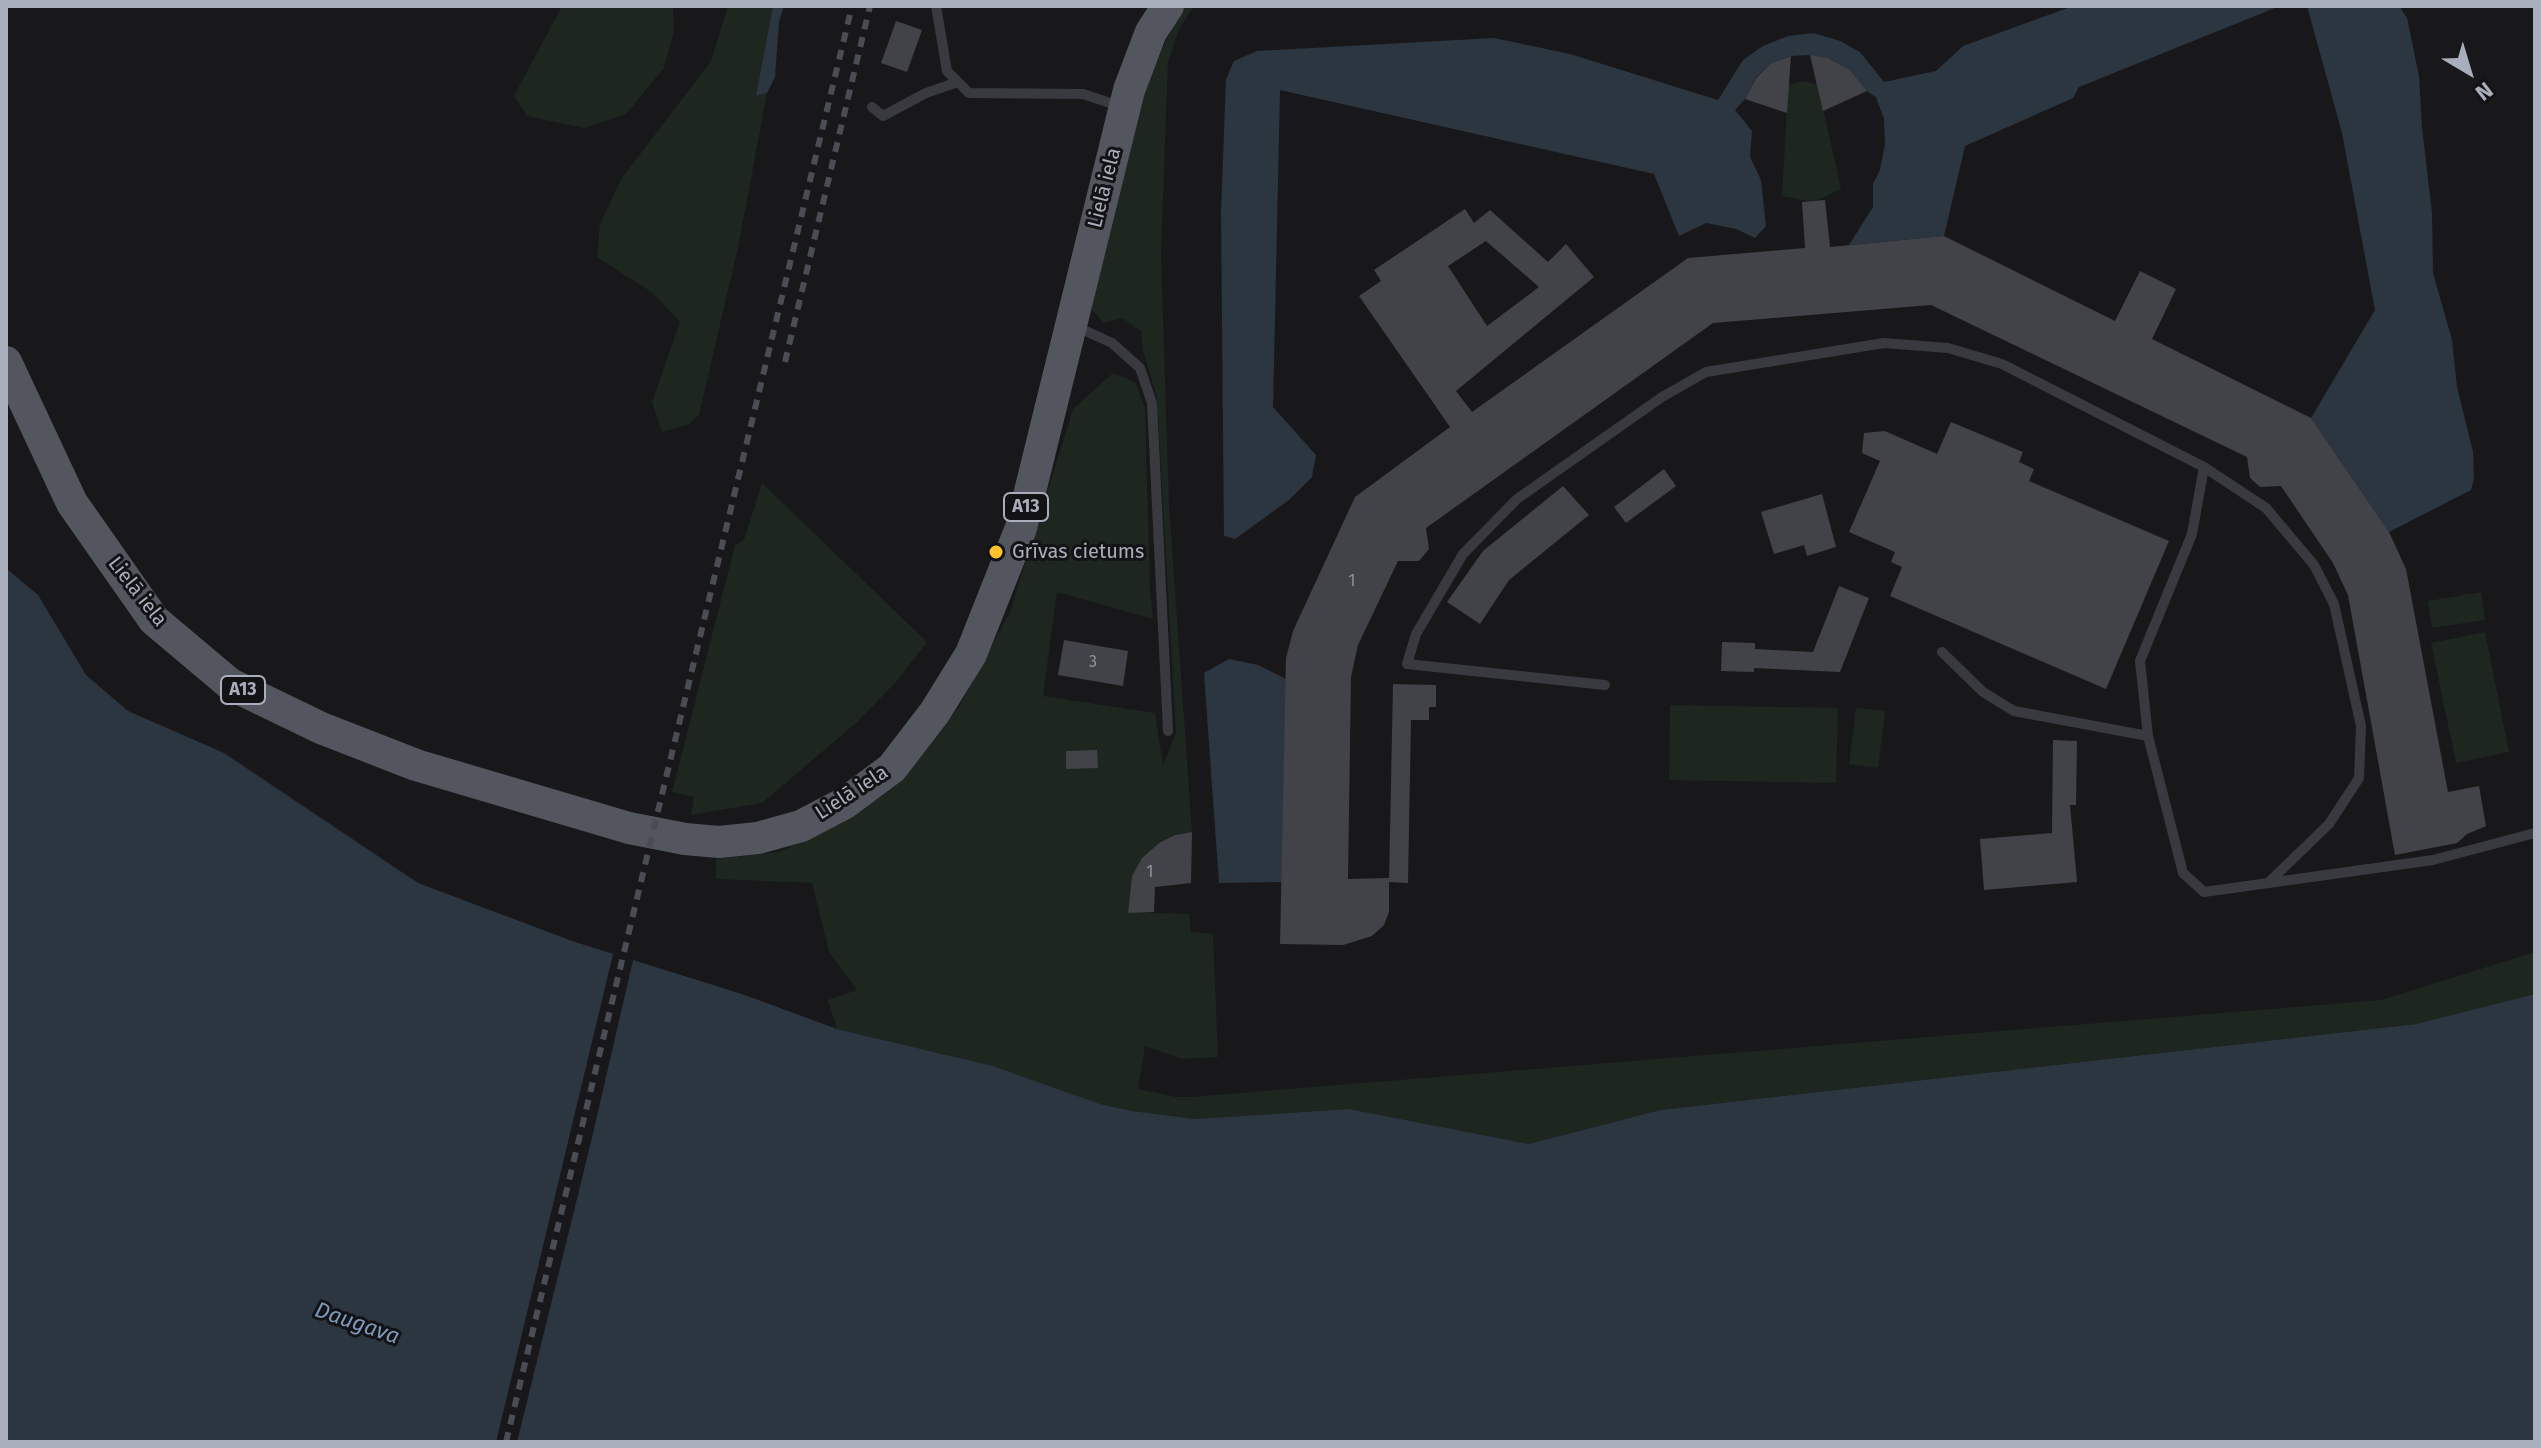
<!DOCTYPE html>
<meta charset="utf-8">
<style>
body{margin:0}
#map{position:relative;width:2541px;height:1448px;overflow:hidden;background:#18181b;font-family:"Fira Sans",sans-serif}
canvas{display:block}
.frame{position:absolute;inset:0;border:8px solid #a9aebc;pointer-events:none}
.north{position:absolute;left:2429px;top:32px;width:80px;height:80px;-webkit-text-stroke:6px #131316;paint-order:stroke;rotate:142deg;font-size:22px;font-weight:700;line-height:32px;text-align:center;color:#a9aebc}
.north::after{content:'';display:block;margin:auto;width:28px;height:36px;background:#a9aebc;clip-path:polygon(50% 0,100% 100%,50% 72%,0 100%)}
</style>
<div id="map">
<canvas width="2541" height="1448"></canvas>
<div class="frame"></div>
<div class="north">N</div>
</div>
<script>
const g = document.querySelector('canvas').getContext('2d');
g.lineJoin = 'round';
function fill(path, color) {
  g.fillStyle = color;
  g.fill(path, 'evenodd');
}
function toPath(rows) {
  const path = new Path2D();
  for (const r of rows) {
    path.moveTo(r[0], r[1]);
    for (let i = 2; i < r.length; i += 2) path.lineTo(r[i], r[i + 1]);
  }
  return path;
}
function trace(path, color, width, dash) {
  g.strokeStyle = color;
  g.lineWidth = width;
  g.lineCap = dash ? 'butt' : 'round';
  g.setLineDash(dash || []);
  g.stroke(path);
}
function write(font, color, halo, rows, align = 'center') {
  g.font = font + ' "Fira Sans",sans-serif';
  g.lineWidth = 6;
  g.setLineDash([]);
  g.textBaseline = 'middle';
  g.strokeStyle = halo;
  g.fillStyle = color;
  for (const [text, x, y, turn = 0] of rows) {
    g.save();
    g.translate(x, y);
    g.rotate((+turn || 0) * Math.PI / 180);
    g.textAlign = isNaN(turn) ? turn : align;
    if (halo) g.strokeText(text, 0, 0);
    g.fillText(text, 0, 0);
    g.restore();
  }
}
const green = toPath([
 [562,6,673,6,674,31,664,68,626,114,584,128,527,116,514,96],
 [728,6,773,6,757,96,767,93,739,243,699,415,687,425,662,432,652,402,680,322,653,293,597,257,600,224,622,178,711,61],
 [1186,6,1194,6,1179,29,1168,62,1161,253,1169,505,1192,832,1175,835,1159,843,1142,858,1132,876,1128,912,1189,914,1191,932,1213,934,1218,1057,1182,1059,1145,1046,1138,1089,1176,1097,1191,1097,2381,1000,2535,952,2535,994,2416,1024,1660,1110,1529,1144,1349,1109,1195,1119,1132,1111,1100,1104,993,1066,837,1029,828,1000,857,990,829,952,812,883,716,879,716,859,779,852,840,824,902,778,959,707,1010,612,1073,409,1113,373,1135,382,1145,408,1150,589,1153,619,1057,592,1043,696,1155,713,1163,765,1176,733,1157,398,1143,351,1141,331,1122,318,1104,323,1092,310,1090,297,1142,94,1176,19],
 [1802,81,1825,86,1822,104,1841,189,1818,200,1807,201,1782,196,1787,107,1771,101,1788,85],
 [762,483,927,642,897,681,857,722,762,803,691,815,694,797,672,792,735,545,744,540],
 [2481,592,2485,620,2432,628,2428,601],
 [2485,632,2509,752,2456,763,2431,643],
 [1670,705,1838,708,1836,783,1669,780],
 [1856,708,1885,711,1878,768,1849,764]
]);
const water = toPath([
 [773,6,784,6,779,22,775,77,767,93,756,96],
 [2073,6,2280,6,2079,87,2073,98,1965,146,1944,236,1849,245,1873,207,1873,184,1880,170,1885,144,1884,119,1876,97,1867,91,1850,70,1828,58,1808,55,1790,56,1771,63,1756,77,1745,99,1735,110,1752,131,1750,157,1761,180,1766,226,1755,238,1736,229,1706,223,1679,236,1654,174,1280,90,1273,407,1316,455,1312,477,1289,500,1235,539,1224,536,1221,212,1226,79,1234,61,1257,51,1494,38,1570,54,1718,100,1743,60,1763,46,1788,36,1814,33,1840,41,1860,52,1884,82,1936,71,1963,46],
 [2307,6,2399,6,2407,18,2419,76,2422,128,2432,213,2433,273,2452,340,2457,387,2473,452,2474,479,2471,490,2389,532,2311,418,2375,310,2342,133],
 [6,568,38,595,86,675,128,711,224,753,418,883,575,942,742,994,837,1029,993,1066,1100,1104,1132,1111,1195,1119,1349,1109,1529,1144,1660,1110,2416,1024,2535,994,2535,1442,6,1442],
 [1229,659,1258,665,1286,679,1282,882,1219,883,1204,673]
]);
const pier = toPath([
 [614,950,634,956,591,1142,517,1442,496,1442]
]);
const building = toPath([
 [896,21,922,30,907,72,881,63],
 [1810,55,1828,58,1850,70,1867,91,1823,111],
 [1791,56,1787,113,1745,99,1756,78,1771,63],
 [1825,200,1830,247,1944,236,2115,321,2140,271,2176,289,2152,339,2311,418,2389,532,2406,569,2448,792,2479,786,2486,826,2467,834,2457,843,2395,855,2348,595,2333,563,2281,486,2260,487,2250,478,2247,457,1931,305,1713,323,1426,528,1429,549,1419,561,1398,561,1358,645,1351,677,1348,879,1389,878,1389,912,1384,925,1372,936,1343,945,1280,944,1286,658,1293,631,1355,497,1450,427,1359,296,1381,281,1374,270,1465,209,1474,223,1490,210,1548,262,1566,244,1594,277,1456,391,1472,412,1688,258,1805,248,1802,202],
 [1486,241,1539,287,1487,326,1448,266],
 [1951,422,2023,452,2019,462,2034,469,2029,481,2169,541,2106,689,1890,596,1902,567,1891,562,1895,552,1849,532,1880,461,1862,453,1864,433,1885,431,1937,454],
 [1664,469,1676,486,1626,523,1614,507],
 [1563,486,1589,515,1509,580,1480,624,1447,602,1483,551],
 [1822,494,1836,547,1807,556,1804,545,1774,554,1761,512],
 [1839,586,1869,598,1840,672,1754,668,1754,672,1721,671,1722,642,1755,643,1755,649,1813,652],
 [1064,640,1128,651,1123,686,1058,675],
 [1393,684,1436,685,1436,707,1429,707,1429,720,1411,720,1408,883,1389,882],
 [2053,740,2077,741,2076,805,2070,805,2077,882,1984,890,1980,839,2052,833],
 [1097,750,1098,768,1066,769,1066,751],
 [1192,832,1191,883,1155,887,1154,912,1128,913,1132,876,1142,858,1159,843,1175,835]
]);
const lane = toPath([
 [936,6,947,71,969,93,1083,94,1122,107],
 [872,107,883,116,926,93,958,82],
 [1077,327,1112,343,1140,368,1152,403,1168,731],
 [1942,652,1983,692,2014,711,2148,736,2183,873,2204,892,2433,860,2535,833],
 [1605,685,1407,664,1416,634,1463,554,1517,499,1662,397,1706,372,1884,343,1948,348,2002,364,2204,467,2266,508,2314,565,2334,604,2361,726,2359,778,2329,824,2269,882],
 [2148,736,2140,661,2192,534,2204,467]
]);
const primary = toPath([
 [6,362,72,503,154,620,230,684,321,728,416,765,629,828,685,839,719,842,758,838,801,826,845,803,892,768,935,712,971,654,1021,528,1129,90,1151,32,1168,6]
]);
const rail = toPath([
 [785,362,870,6],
 [506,1442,852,6]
]);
const markers = [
 [996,552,8,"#ffc42c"]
];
const numberNames = [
 ["1",1352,582],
 ["3",1093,663],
 ["1",1150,873]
];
const shields = [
 [1026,507,44],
 [243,690,44]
];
const shieldNames = [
 ["A13",1026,507],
 ["A13",243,690]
];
const streetNames = [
 ["Lielā iela",1105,188,-76],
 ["Lielā iela",137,592,52],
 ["Lielā iela",852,793,-33]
];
const poiNames = [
 ["Grīvas cietums",1012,552]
];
const waterNames = [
 ["Daugava",357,1324,19]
];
fill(green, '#1d261f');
fill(water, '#2c3640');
fill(pier, '#18181b');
fill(building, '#424348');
trace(lane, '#393940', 10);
trace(primary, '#54565f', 32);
trace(rail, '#4b4d55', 6, [10, 8]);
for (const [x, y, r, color] of markers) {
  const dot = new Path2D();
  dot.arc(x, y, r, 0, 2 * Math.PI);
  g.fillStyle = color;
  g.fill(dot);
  trace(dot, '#131316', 3);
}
write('16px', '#8f939f', null, numberNames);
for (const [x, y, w] of shields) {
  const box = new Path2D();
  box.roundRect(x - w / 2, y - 14, w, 28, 6);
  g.fillStyle = '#131316';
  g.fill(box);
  trace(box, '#a9aebc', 2);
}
write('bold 18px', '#a9aebc', null, shieldNames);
write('20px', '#a9aebc', '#131316', streetNames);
write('20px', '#a9aebc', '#131316', poiNames, 'left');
write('italic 22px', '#7d9aba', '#131316', waterNames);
</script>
